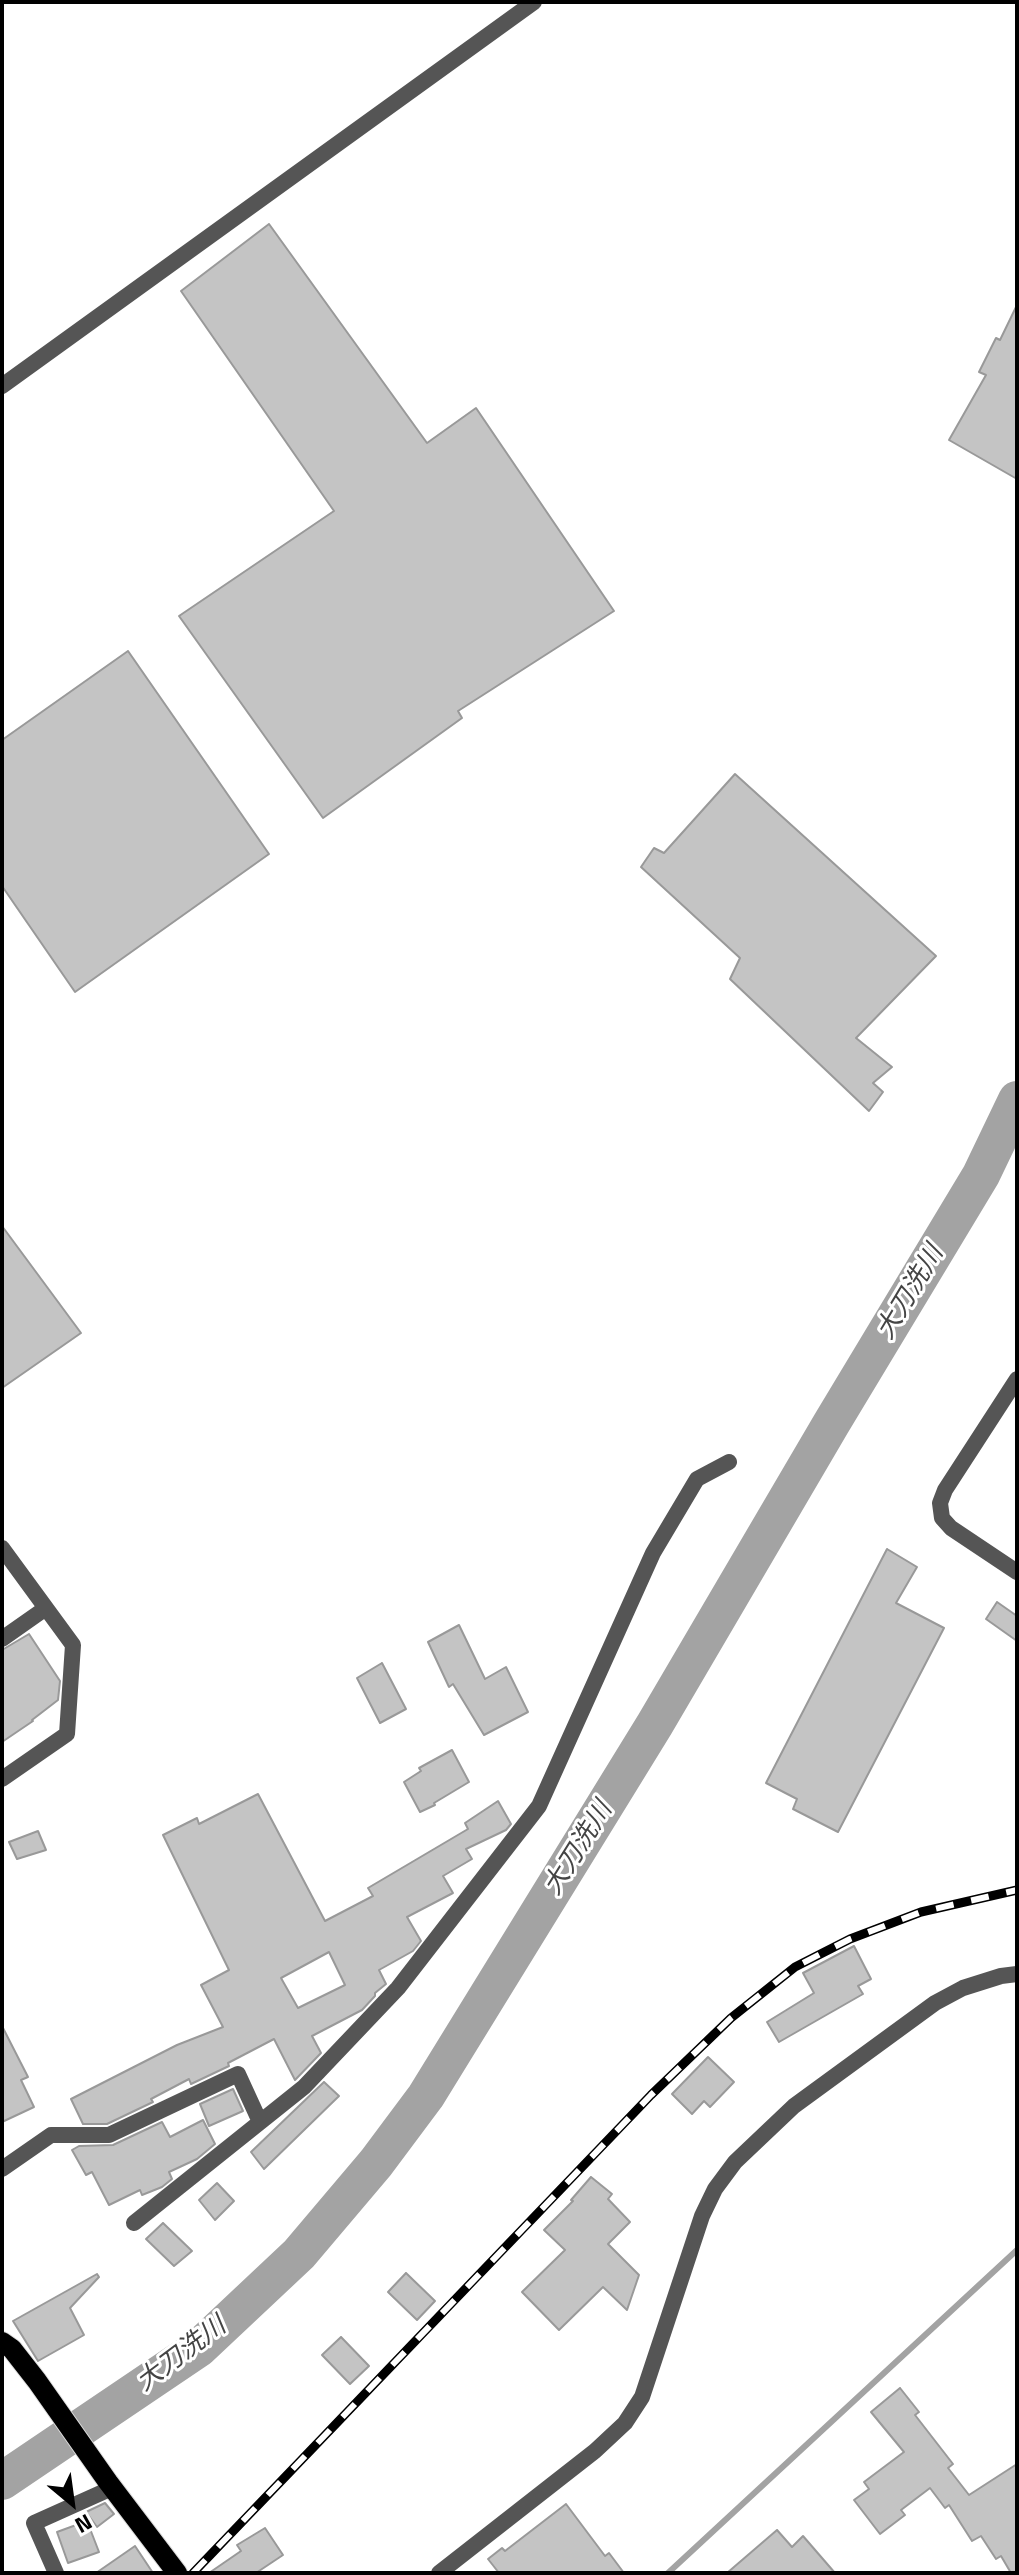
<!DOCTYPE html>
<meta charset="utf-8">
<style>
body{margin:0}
#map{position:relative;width:1019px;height:2575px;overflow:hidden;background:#fff;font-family:"Titillium Web",sans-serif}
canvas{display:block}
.frame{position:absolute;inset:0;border:4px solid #000;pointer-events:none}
.north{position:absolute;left:32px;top:2463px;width:80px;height:80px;-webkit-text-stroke:6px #fff;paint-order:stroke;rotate:151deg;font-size:22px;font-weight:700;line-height:32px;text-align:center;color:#000}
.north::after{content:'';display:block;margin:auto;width:28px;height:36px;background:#000;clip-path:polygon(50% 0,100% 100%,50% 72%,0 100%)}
</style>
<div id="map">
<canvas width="1019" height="2575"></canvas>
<div class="frame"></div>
<div class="north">N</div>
</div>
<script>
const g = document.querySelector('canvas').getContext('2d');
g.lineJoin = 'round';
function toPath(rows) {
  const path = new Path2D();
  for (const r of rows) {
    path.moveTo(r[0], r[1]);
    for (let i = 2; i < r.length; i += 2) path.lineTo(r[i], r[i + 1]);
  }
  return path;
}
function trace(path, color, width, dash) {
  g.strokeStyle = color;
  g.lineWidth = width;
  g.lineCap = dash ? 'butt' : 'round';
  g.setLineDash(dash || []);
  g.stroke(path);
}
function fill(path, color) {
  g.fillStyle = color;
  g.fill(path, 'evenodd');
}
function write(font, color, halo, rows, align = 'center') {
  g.font = font + ' "Titillium Web","Noto Sans JP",sans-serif';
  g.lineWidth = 6;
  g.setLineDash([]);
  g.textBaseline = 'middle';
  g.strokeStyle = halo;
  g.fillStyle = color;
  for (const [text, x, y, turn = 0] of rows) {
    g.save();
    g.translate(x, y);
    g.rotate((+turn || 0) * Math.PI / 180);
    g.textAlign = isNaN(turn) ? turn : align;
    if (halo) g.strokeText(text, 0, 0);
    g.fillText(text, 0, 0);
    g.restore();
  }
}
const stream = toPath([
 [668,2573,1017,2250]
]);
const river = toPath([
 [2,2481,199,2348,299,2254,376,2163,426,2096,655,1724,831,1424,981,1175,1017,1100]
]);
const building = toPath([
 [269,224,427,443,476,408,614,611,458,711,462,718,323,818,179,616,334,511,181,291,269,224],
 [1017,305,1017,479,949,440,986,375,979,372,996,338,1000,340,1017,305],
 [128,651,269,854,75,992,2,886,2,740,128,651],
 [735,774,936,956,856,1038,892,1067,873,1083,883,1092,869,1111,730,979,740,958,641,867,654,848,664,853,735,774],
 [2,1226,81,1333,2,1388,2,1226],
 [887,1549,917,1567,896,1603,944,1628,838,1832,793,1809,797,1799,766,1783,887,1549],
 [997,1602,1017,1616,1017,1641,986,1619,997,1602],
 [459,1625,485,1679,506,1667,528,1712,484,1735,453,1684,449,1687,428,1642,459,1625],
 [29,1634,60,1681,58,1700,32,1720,33,1721,2,1742,2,1650,29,1634],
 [382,1663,406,1709,380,1723,357,1678,382,1663],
 [452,1750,469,1782,434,1803,435,1805,420,1812,404,1782,421,1771,419,1768,452,1750],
 [258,1794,325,1921,373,1896,368,1888,468,1829,465,1823,498,1801,511,1824,506,1830,466,1849,472,1859,443,1876,453,1893,407,1917,421,1941,413,1951,379,1970,386,1984,375,1993,375,1996,362,2010,312,2036,321,2053,295,2080,274,2039,228,2063,229,2066,191,2084,189,2079,151,2099,153,2102,107,2124,83,2124,71,2099,177,2045,223,2027,201,1985,229,1970,163,1835,197,1818,199,1824,258,1794],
 [329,1952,345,1985,298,2008,281,1978,329,1952],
 [38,1831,46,1850,17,1859,9,1842,38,1831],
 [854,1946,871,1979,858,1986,863,1994,779,2042,767,2022,814,1993,803,1973,854,1946],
 [2,2026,28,2077,21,2080,34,2107,2,2122,2,2026],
 [708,2057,734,2082,710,2107,704,2101,692,2114,672,2094,708,2057],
 [324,2082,339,2096,264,2169,251,2152,324,2082],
 [233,2089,243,2111,209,2126,200,2104,233,2089],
 [203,2120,215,2144,197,2159,169,2172,172,2179,162,2187,142,2195,140,2190,109,2205,92,2172,86,2175,72,2150,79,2146,113,2145,162,2122,170,2137,203,2120],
 [591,2177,612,2194,608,2199,630,2222,608,2244,639,2275,627,2310,603,2287,559,2330,522,2292,565,2250,544,2230,573,2201,571,2200,591,2177],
 [217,2183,234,2201,215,2220,199,2200,217,2183],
 [163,2223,192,2251,174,2266,146,2239,163,2223],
 [406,2273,435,2301,417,2320,388,2292,406,2273],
 [97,2274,99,2277,70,2308,84,2335,38,2361,13,2321,97,2274],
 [341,2337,369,2366,350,2384,322,2355,341,2337],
 [900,2388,919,2412,915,2415,953,2464,948,2468,969,2495,1017,2464,1017,2573,1011,2573,1001,2556,996,2559,981,2536,972,2541,949,2505,945,2508,930,2488,901,2510,905,2515,880,2534,854,2500,869,2489,864,2482,904,2452,871,2412,900,2388],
 [105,2503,114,2514,97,2527,86,2512,105,2503],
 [566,2504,605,2556,609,2553,624,2573,499,2573,488,2559,502,2548,505,2551,566,2504],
 [87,2521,99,2552,68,2563,57,2532,87,2521],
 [265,2528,283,2555,256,2573,209,2573,241,2551,237,2545,265,2528],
 [777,2530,792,2547,803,2536,835,2573,727,2573,777,2530],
 [135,2546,153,2573,96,2573,135,2546]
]);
const minor = toPath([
 [2,386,534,2],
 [2,1548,73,1645,67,1734,2,1779],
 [2,1639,46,1608],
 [2,2169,51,2135,109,2135,238,2074,260,2122],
 [134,2223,304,2087,398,1988,539,1806,653,1553,697,1479,729,1462],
 [56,2573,34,2523,112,2488],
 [439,2573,595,2451,625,2423,642,2397,702,2216,715,2189,735,2162,794,2106,935,2003,963,1988,1001,1976,1017,1974]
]);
const tertiary = toPath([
 [1017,1379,945,1490,940,1503,942,1518,951,1528,1017,1572]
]);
const primary = toPath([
 [2,2342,12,2349,37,2381,108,2482,177,2573]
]);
const rail = toPath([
 [193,2573,651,2095,731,2018,795,1967,850,1939,921,1912,1017,1890]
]);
const waterNames = [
 ["大刀洗川",911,1293,-59],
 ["大刀洗川",579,1849,-58],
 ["大刀洗川",182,2355,-37]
];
trace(stream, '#a3a3a3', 6);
trace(river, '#a3a3a3', 38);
fill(building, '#c4c4c4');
trace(building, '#999', 2);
trace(primary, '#dbdbdb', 22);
trace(minor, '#555', 16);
trace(tertiary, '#555', 16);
trace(primary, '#000', 20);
trace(rail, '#000', 9);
trace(rail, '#fff', 6, [18]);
write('italic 26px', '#444', '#fff', waterNames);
</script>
